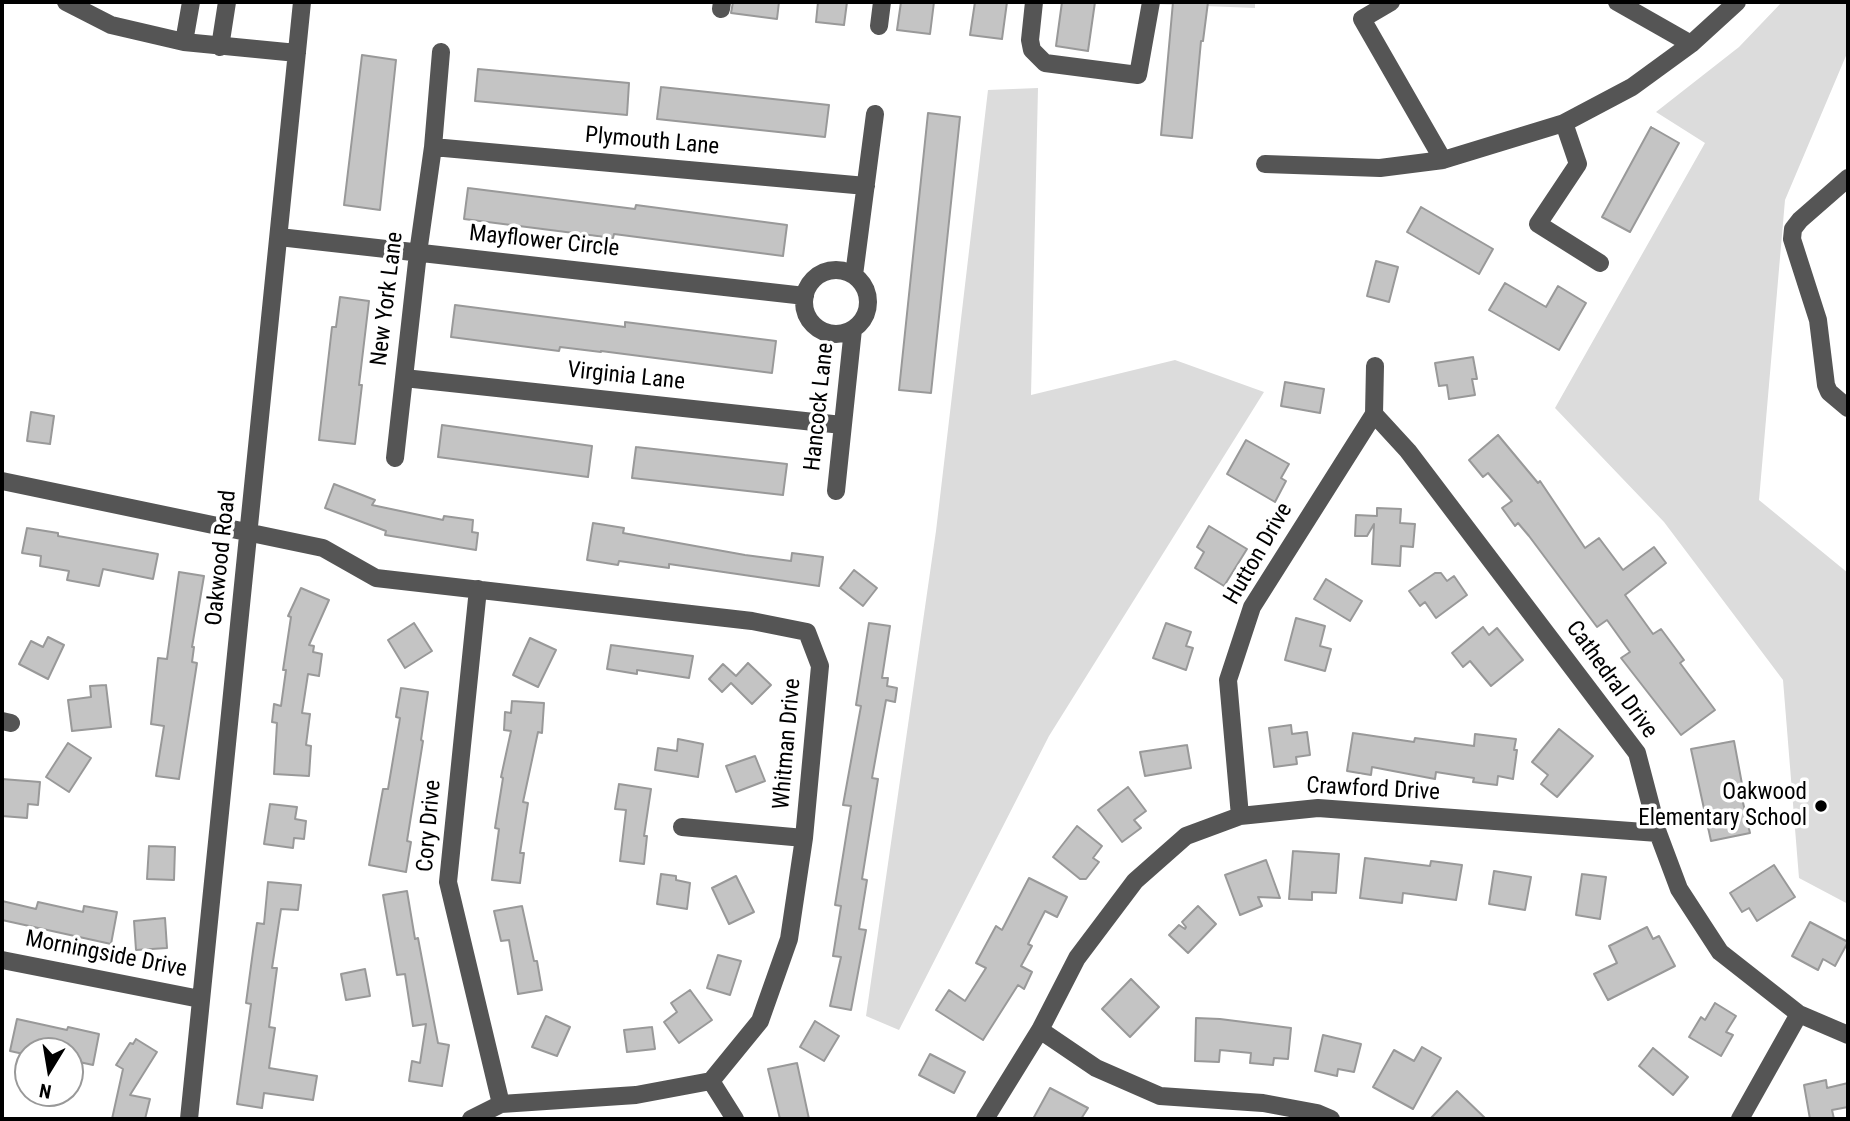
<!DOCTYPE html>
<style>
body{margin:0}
#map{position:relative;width:1850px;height:1121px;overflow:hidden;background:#fff;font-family:"Roboto Condensed",sans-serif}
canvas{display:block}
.frame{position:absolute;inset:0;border:4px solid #000;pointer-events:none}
.north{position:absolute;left:14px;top:1037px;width:70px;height:70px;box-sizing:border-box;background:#fff;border:2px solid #999;border-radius:50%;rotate:191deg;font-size:19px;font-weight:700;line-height:28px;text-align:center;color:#000}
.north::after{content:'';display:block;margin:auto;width:24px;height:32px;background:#000;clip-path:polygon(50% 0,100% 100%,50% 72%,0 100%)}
</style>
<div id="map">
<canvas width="1850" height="1121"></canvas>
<div class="frame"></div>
<div class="north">N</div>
</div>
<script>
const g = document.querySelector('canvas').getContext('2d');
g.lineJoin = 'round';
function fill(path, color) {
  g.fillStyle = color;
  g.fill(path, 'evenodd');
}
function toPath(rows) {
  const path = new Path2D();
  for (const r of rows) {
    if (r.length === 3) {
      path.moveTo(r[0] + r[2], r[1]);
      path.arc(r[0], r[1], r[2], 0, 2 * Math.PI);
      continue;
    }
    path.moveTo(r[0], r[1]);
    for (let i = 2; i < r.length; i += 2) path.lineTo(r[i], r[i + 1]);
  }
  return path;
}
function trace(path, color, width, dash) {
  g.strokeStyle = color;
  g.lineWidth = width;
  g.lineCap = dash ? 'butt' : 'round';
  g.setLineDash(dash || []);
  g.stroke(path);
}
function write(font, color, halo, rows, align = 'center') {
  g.font = font + ' "Roboto Condensed",sans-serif';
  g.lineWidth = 7;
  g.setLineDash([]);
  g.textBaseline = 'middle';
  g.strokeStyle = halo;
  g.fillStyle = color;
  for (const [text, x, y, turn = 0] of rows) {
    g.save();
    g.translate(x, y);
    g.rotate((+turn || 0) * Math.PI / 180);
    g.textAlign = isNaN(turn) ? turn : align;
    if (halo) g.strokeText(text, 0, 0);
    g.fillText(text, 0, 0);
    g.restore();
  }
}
const green = toPath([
 [1105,2,1255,2,1255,8],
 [1782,2,1848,2,1848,51,1785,200,1759,500,1848,573,1848,904,1799,878,1783,680,1664,522,1555,408,1705,143,1656,112,1739,47],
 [1038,88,1031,395,1175,360,1264,392,1049,736,899,1030,866,1016,936,531,988,90]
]);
const building = toPath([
 [733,2,779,2,777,19,731,13,733,2],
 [818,2,847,2,844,25,816,22,818,2],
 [901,2,934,2,930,34,897,30,901,2],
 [975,2,1007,2,1002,39,970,35,975,2],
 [1062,2,1095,2,1088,51,1056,46,1062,2],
 [1173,2,1208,2,1203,41,1201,41,1192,138,1161,135,1173,2],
 [362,55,396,60,380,210,344,205,362,55],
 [478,69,629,83,627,115,475,101,478,69],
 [661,87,829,105,825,137,657,119,661,87],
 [928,113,960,117,931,393,899,390,928,113],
 [1651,127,1679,143,1630,232,1602,217,1651,127],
 [468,188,635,209,636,205,787,225,783,256,614,234,613,238,464,219,468,188],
 [1421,207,1493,249,1479,274,1407,232,1421,207],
 [1376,261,1398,267,1389,302,1367,296,1376,261],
 [1505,283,1546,307,1558,286,1586,303,1559,350,1489,310,1505,283],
 [340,297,369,301,359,385,362,385,355,444,319,440,332,327,336,327,340,297],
 [455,305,625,327,625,322,776,341,772,373,601,351,601,352,560,347,559,351,451,337,455,305],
 [1473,357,1477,379,1472,379,1475,395,1449,399,1447,385,1439,386,1435,363,1473,357],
 [1285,382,1324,389,1320,413,1281,406,1285,382],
 [31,412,54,416,50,444,27,441,31,412],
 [442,425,592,446,588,477,438,457,442,425],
 [1498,435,1538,483,1540,481,1585,548,1599,538,1623,570,1654,547,1666,563,1625,595,1653,634,1661,629,1684,660,1680,663,1715,710,1681,735,1621,658,1630,652,1607,620,1597,627,1529,536,1518,523,1515,526,1502,508,1512,501,1488,473,1483,477,1469,460,1498,435],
 [1246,440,1289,464,1281,478,1286,481,1275,502,1227,474,1246,440],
 [636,447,787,464,783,495,632,478,636,447],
 [334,484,375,500,372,505,443,520,444,516,473,520,472,532,478,533,476,550,385,535,386,531,325,508,334,484],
 [1377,508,1401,509,1400,523,1415,524,1413,547,1401,546,1400,566,1372,564,1374,524,1367,536,1355,536,1356,515,1377,516,1377,508],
 [593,523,624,528,623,533,745,555,791,561,792,553,823,557,819,586,669,564,669,568,619,561,618,565,587,560,593,523],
 [1209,526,1247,549,1224,586,1195,568,1204,552,1197,547,1209,526],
 [27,528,58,533,58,536,158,554,153,579,103,569,99,586,67,580,69,571,40,566,41,556,22,553,27,528],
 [854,570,877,588,863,606,840,588,854,570],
 [179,572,204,576,192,647,194,647,192,662,197,663,179,779,156,776,164,726,151,724,158,658,167,659,179,572],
 [1435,573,1441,573,1447,581,1454,576,1467,595,1436,618,1425,602,1420,606,1409,591,1435,573],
 [1326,579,1362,601,1350,621,1314,599,1326,579],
 [301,588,329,600,309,645,314,646,313,652,322,654,319,676,308,674,302,713,310,714,306,745,311,746,309,776,274,774,277,723,272,722,274,704,281,706,286,670,283,670,291,617,288,616,301,588],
 [1296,618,1325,626,1320,646,1331,649,1325,671,1285,660,1296,618],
 [414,623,432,651,405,668,388,640,414,623],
 [869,623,890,626,882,678,888,678,887,686,897,688,895,702,886,700,872,778,878,779,862,879,867,880,859,929,866,930,851,1010,830,1006,841,957,833,956,841,906,835,905,851,806,843,805,861,706,856,705,869,623],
 [1166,623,1191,632,1186,646,1193,648,1186,670,1153,658,1166,623],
 [1483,627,1489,635,1497,628,1523,660,1491,686,1470,661,1463,667,1452,653,1483,627],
 [48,637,64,645,48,679,19,664,31,641,43,647,48,637],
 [530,638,556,650,538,687,513,675,530,638],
 [611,645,693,656,689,678,637,670,637,674,607,669,611,645],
 [748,663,771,685,752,704,731,683,722,692,709,679,723,664,736,676,748,663],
 [106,685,111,727,72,731,68,700,91,697,90,686,106,685],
 [401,688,428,692,421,740,423,741,407,841,411,842,406,872,369,865,383,789,388,789,400,718,396,717,401,688],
 [512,701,544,703,542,733,538,732,523,802,528,803,520,853,524,853,520,883,492,880,499,829,495,828,503,778,501,777,511,731,504,730,505,712,511,713,512,701],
 [1291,725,1292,734,1307,732,1310,755,1296,757,1297,764,1274,767,1269,728,1291,725],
 [1559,729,1593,756,1557,797,1541,784,1548,775,1532,762,1559,729],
 [1353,733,1414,742,1415,738,1474,746,1475,734,1516,739,1514,750,1517,750,1513,779,1498,776,1497,785,1473,782,1474,778,1436,772,1435,779,1372,767,1371,775,1347,771,1353,733],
 [678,739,703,744,698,777,655,770,658,748,677,751,678,739],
 [1734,741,1742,784,1739,785,1750,833,1711,841,1691,749,1734,741],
 [68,743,91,758,69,792,46,777,68,743],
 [1187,745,1191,768,1145,776,1140,752,1187,745],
 [755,756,765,781,736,792,726,766,755,756],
 [2,779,40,782,38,805,28,804,27,818,2,816,2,779],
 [619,784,651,789,644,836,647,836,644,864,620,861,626,810,615,809,619,784],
 [1128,787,1146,811,1134,820,1141,828,1122,842,1098,810,1128,787],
 [270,804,297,807,295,819,306,821,304,839,294,838,293,848,264,844,270,804],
 [1077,826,1102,846,1093,858,1099,862,1086,879,1080,879,1053,857,1077,826],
 [149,846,175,847,174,880,147,879,149,846],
 [1293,851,1339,854,1336,893,1312,892,1312,900,1289,899,1293,851],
 [1365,858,1430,866,1431,861,1462,865,1456,900,1403,893,1402,903,1360,898,1365,858],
 [1266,860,1280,898,1258,897,1262,906,1240,915,1225,875,1266,860],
 [1774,865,1795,897,1757,921,1749,908,1742,912,1730,893,1774,865],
 [1494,871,1531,877,1525,910,1489,904,1494,871],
 [661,874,676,876,676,880,690,883,687,909,657,904,661,874],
 [1582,874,1606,877,1600,919,1576,915,1582,874],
 [736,876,754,912,729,924,712,888,736,876],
 [1029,878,1067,897,1057,917,1045,911,1028,944,1032,946,1021,966,1032,972,1024,989,1018,985,983,1040,936,1010,949,990,965,1001,986,968,976,963,996,926,1002,930,1029,878],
 [268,882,301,885,298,910,281,909,272,968,277,968,269,1027,275,1028,269,1068,317,1076,313,1100,264,1093,262,1108,237,1104,251,1004,246,1003,253,951,257,923,264,924,268,882],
 [407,891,415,939,418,938,438,1043,449,1045,442,1086,409,1081,412,1061,420,1063,426,1024,413,1026,405,974,397,975,383,895,407,891],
 [2,901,36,909,38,902,83,912,84,906,117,912,111,944,2,920,2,901],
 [522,906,534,961,537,961,542,990,518,994,509,940,501,941,494,911,522,906],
 [1198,906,1216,924,1188,953,1169,935,1179,925,1185,929,1186,927,1182,922,1198,906],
 [165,918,167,948,136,950,134,921,165,918],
 [1810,922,1848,942,1835,966,1823,959,1818,970,1792,956,1810,922],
 [1647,927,1653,939,1659,936,1675,966,1608,1000,1594,974,1617,963,1609,946,1647,927],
 [718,955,741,961,730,995,707,988,718,955],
 [365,969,370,996,346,1000,341,974,365,969],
 [1131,979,1159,1007,1130,1037,1102,1009,1131,979],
 [690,990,712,1020,679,1043,664,1022,677,1012,671,1003,690,990],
 [1715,1003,1736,1016,1726,1032,1733,1035,1721,1056,1689,1037,1701,1017,1705,1020,1715,1003],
 [546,1016,570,1027,557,1056,532,1047,546,1016],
 [1196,1018,1220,1019,1291,1028,1288,1059,1274,1058,1273,1065,1250,1063,1251,1053,1220,1050,1219,1062,1195,1061,1196,1018],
 [17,1019,67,1030,68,1027,99,1034,93,1065,70,1060,70,1051,28,1051,28,1055,10,1051,17,1019],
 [815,1021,839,1036,824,1061,800,1047,815,1021],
 [652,1027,655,1049,627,1052,624,1030,652,1027],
 [1323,1035,1361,1044,1354,1072,1338,1069,1337,1076,1315,1071,1323,1035],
 [136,1039,157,1052,130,1095,150,1099,145,1119,112,1119,123,1069,116,1065,130,1043,133,1044,136,1039],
 [1422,1047,1441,1058,1413,1109,1373,1087,1394,1050,1414,1061,1422,1047],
 [1653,1048,1688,1077,1673,1095,1639,1066,1653,1048],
 [930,1054,965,1072,954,1093,919,1075,930,1054],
 [797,1063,809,1119,780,1119,768,1069,797,1063],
 [1826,1080,1827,1088,1848,1083,1848,1107,1832,1110,1834,1119,1810,1119,1804,1085,1826,1080],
 [1050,1088,1088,1108,1081,1119,1033,1119,1050,1088],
 [1457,1091,1486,1119,1430,1119,1457,1091]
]);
const minor = toPath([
 [66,2,111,25,184,42],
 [191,2,184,42,297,53],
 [1034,2,1030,40,1032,50,1045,63,1138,75,1151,2],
 [1391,2,1362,19,1443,160],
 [1617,2,1691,44],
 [721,9,722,2],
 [879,26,882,2],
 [220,47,227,2],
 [1564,123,1578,164,1538,224,1600,263],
 [433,147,866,186],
 [1265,164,1380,168,1443,160,1564,123,1632,87,1691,44,1737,2],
 [1848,178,1800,220,1793,229,1792,239,1818,320,1826,385,1829,392,1848,408],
 [279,237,805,296],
 [836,302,32],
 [854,275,875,114],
 [1375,366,1374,414,1408,451,1637,753,1658,833,1679,889,1720,952,1799,1014,1848,1035],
 [404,378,842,425],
 [395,458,418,253,433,147,441,52],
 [2,481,323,548,376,578,752,621,807,632,820,666,804,838,789,939,760,1021,711,1081,636,1095,501,1104,471,1119],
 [836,491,853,329],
 [478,589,448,882,501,1104],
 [2,721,11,723],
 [1240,816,1228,680,1252,607,1374,414],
 [682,827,804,838],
 [2,960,200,999],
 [1040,1030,1096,1068,1160,1096,1263,1103,1317,1113,1331,1119],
 [711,1081,735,1119],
 [189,1119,302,2],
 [985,1119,1040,1030,1077,958,1135,881,1186,836,1240,816,1318,808,1658,833],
 [1740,1119,1799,1014]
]);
const markers = [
 [1821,806,7,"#000"]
];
const streetNames = [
 ["Plymouth Lane",652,142,5],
 ["Mayflower Circle",544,242,6],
 ["New York Lane",388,299,-83],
 ["Virginia Lane",626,377,6],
 ["Hancock Lane",820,407,-84],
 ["Hutton Drive",1259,554,-60],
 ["Oakwood Road",222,558,-84],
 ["Cathedral Drive",1611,680,54],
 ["Whitman Drive",788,744,-85],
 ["Crawford Drive",1373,790,3],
 ["Cory Drive",430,826,-85],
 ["Morningside Drive",106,955,11]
];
const poiNames = [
 ["Oakwood",1807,793],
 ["Elementary School",1807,819]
];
fill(green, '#dcdcdc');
fill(building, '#c4c4c4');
trace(building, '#999', 2);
trace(minor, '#555', 18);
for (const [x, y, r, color] of markers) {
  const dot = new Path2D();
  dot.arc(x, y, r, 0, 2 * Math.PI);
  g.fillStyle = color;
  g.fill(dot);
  trace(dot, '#fff', 2.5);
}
write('23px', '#000', '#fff', streetNames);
write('23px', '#000', '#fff', poiNames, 'right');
</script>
